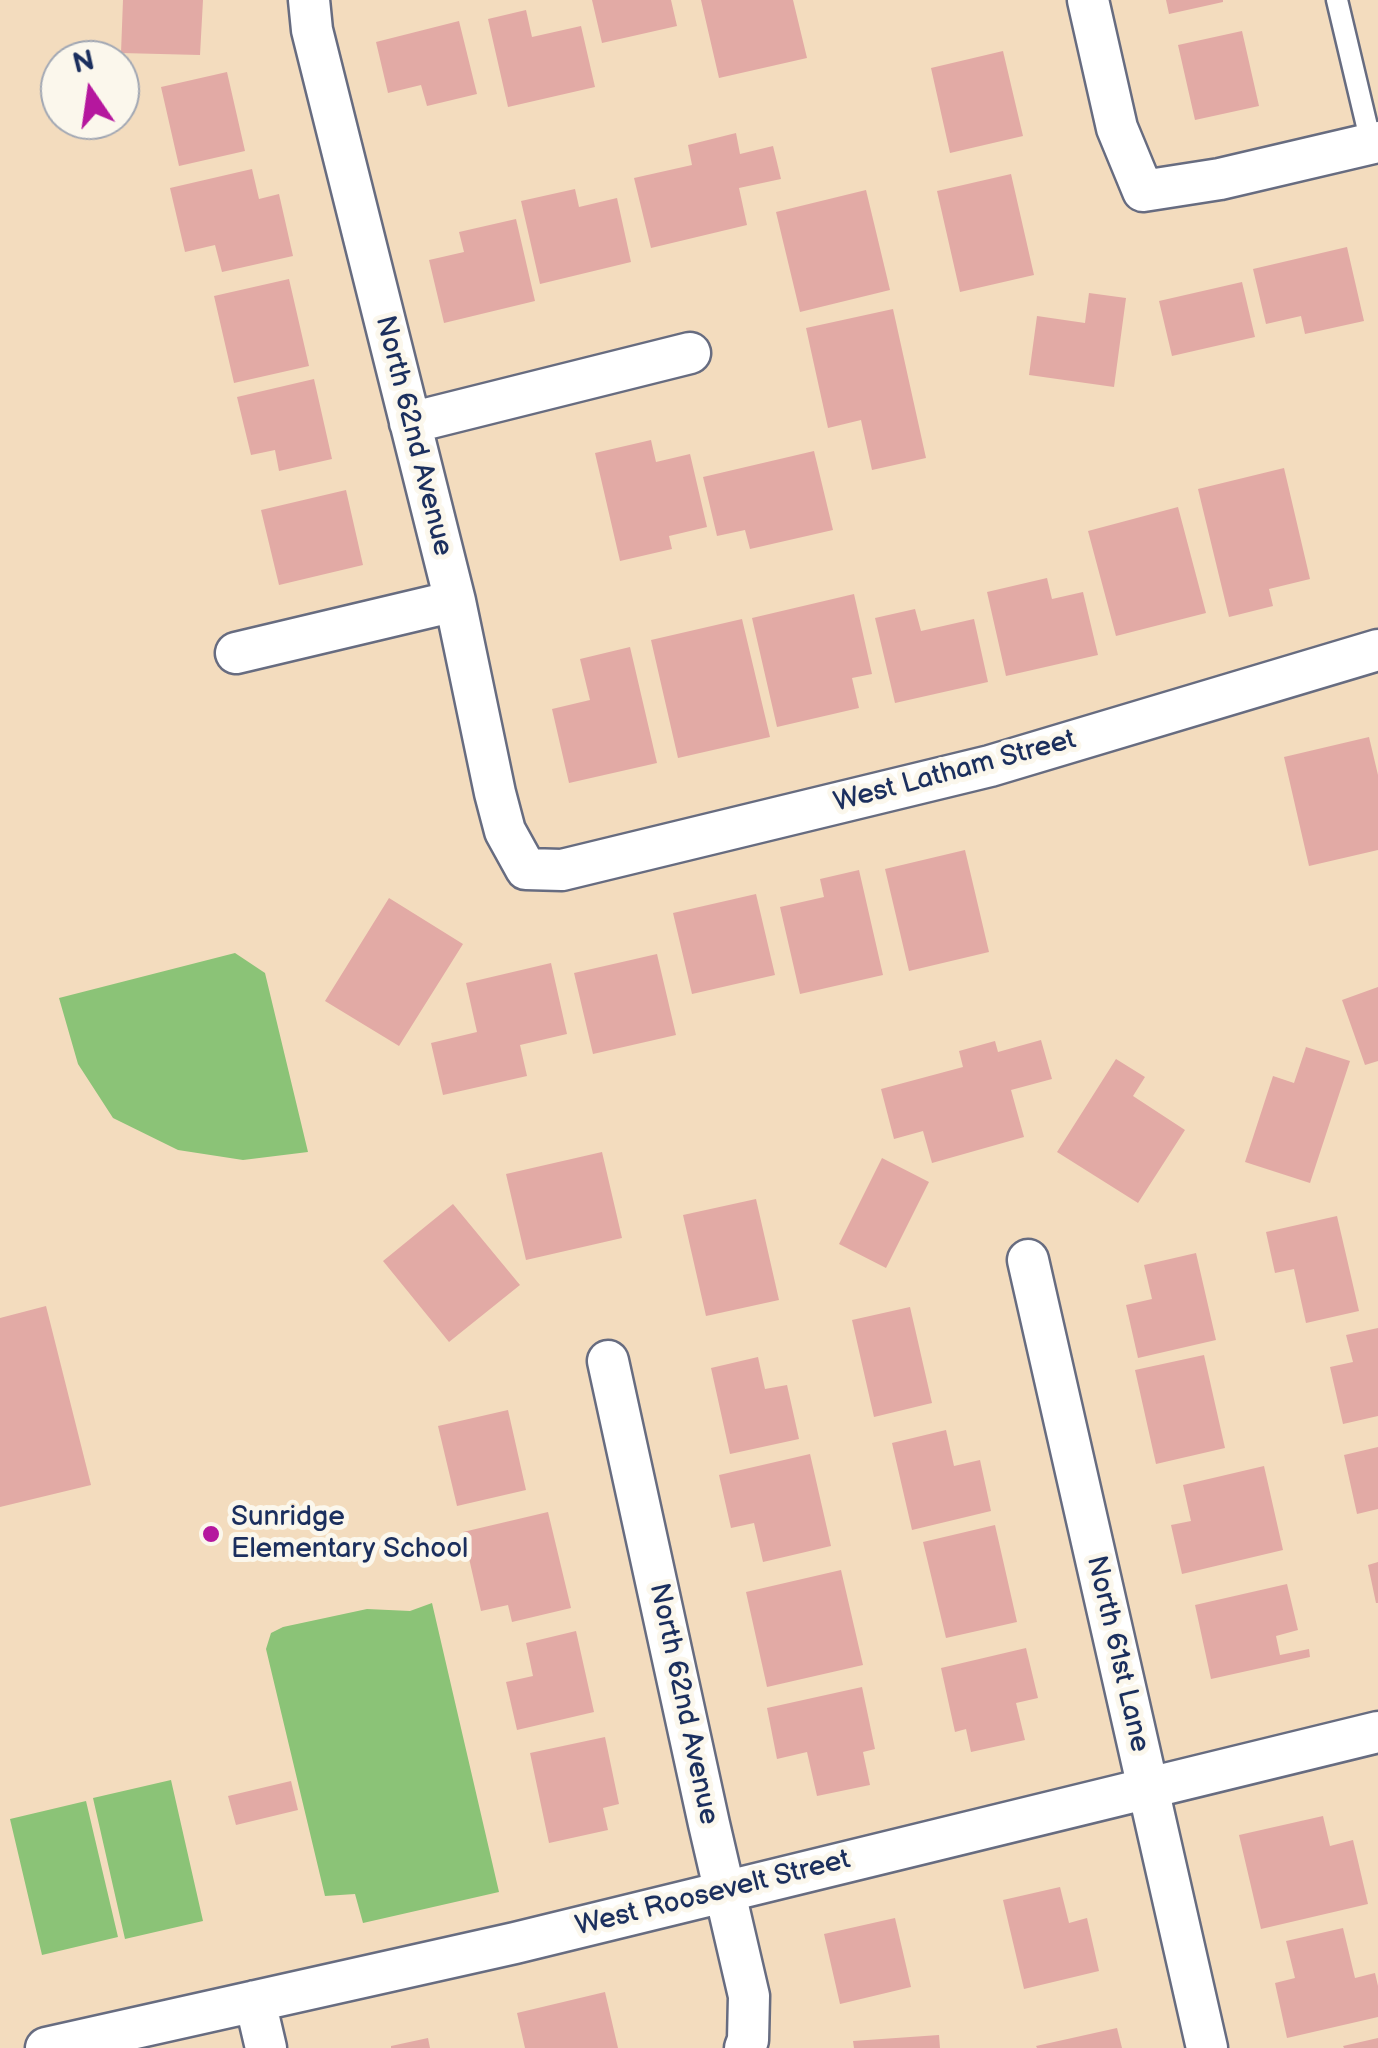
<!DOCTYPE html>
<style>
body{margin:0}
#map{position:relative;width:1378px;height:2048px;overflow:hidden;background:#f3dcbe;font-family:"Balsamiq Sans",sans-serif}
canvas{display:block}
.north{position:absolute;left:40px;top:40px;width:100px;height:100px;box-sizing:border-box;background:#fbf7ec;border:2px solid #a1a7b3;border-radius:50%;rotate:347deg;font-size:28px;font-weight:700;line-height:40px;text-align:center;color:#1b2f5e}
.north::after{content:'';display:block;margin:auto;width:35px;height:45px;background:#b5179e;clip-path:polygon(50% 0,100% 100%,50% 72%,0 100%)}
</style>
<div id="map">
<canvas width="1378" height="2048"></canvas>
<div class="north">N</div>
</div>
<script>
const g = document.querySelector('canvas').getContext('2d');
g.lineJoin = 'round';
function fill(path, color) {
  g.fillStyle = color;
  g.fill(path, 'evenodd');
}
function toPath(rows) {
  const path = new Path2D();
  for (const r of rows) {
    path.moveTo(r[0], r[1]);
    for (let i = 2; i < r.length; i += 2) path.lineTo(r[i], r[i + 1]);
  }
  return path;
}
function trace(path, color, width, dash) {
  g.strokeStyle = color;
  g.lineWidth = width;
  g.lineCap = dash ? 'butt' : 'round';
  g.setLineDash(dash || []);
  g.stroke(path);
}
function write(font, color, halo, rows, align = 'center') {
  g.font = font + ' "Balsamiq Sans",sans-serif';
  g.lineWidth = 10;
  g.setLineDash([]);
  g.textBaseline = 'middle';
  g.strokeStyle = halo;
  g.fillStyle = color;
  for (const [text, x, y, turn = 0] of rows) {
    g.save();
    g.translate(x, y);
    g.rotate((+turn || 0) * Math.PI / 180);
    g.textAlign = isNaN(turn) ? turn : align;
    if (halo) g.strokeText(text, 0, 0);
    g.fillText(text, 0, 0);
    g.restore();
  }
}
const green = toPath([
 [235,953,265,973,308,1152,243,1160,178,1150,113,1118,78,1064,59,998],
 [432,1603,499,1892,363,1923,355,1894,325,1896,266,1649,271,1633,283,1627,367,1609,410,1611],
 [171,1780,203,1921,125,1939,93,1798],
 [86,1801,118,1937,42,1955,10,1819]
]);
const building = toPath([
 [123,0,203,0,200,55,121,53],
 [592,0,671,0,677,26,602,43],
 [701,0,793,0,807,58,719,78],
 [1166,0,1223,0,1223,2,1169,14],
 [526,10,532,37,581,26,595,87,508,107,488,19],
 [459,21,477,94,427,106,421,85,388,93,376,42],
 [1242,31,1259,106,1195,120,1178,45],
 [1003,51,1023,136,950,153,931,68],
 [227,72,245,151,179,166,161,87],
 [736,133,740,154,773,146,781,179,739,188,747,225,651,248,634,178,692,165,688,145],
 [252,169,259,199,279,194,293,256,222,272,215,245,185,252,170,188],
 [1011,174,1034,275,960,292,937,191],
 [575,189,579,207,617,198,631,262,540,284,521,201],
 [866,190,890,290,800,312,776,212],
 [516,219,535,301,444,323,429,260,464,252,459,232],
 [1347,247,1364,321,1305,334,1301,316,1266,324,1253,269],
 [289,279,309,366,234,383,214,296],
 [1242,282,1255,337,1172,356,1159,301],
 [1089,293,1126,298,1114,387,1029,375,1037,316,1085,323],
 [893,309,926,458,872,470,861,420,828,428,806,328],
 [314,379,332,459,279,471,275,450,251,455,237,397],
 [651,440,656,462,690,454,707,527,669,536,672,549,620,561,595,453],
 [814,451,833,530,750,549,745,530,717,536,703,477],
 [1284,468,1310,579,1269,589,1273,606,1229,617,1198,489],
 [346,490,363,565,279,585,261,510],
 [1178,507,1206,613,1116,636,1088,531],
 [1047,578,1052,599,1083,592,1098,655,1006,676,987,592],
 [854,594,872,674,852,678,859,708,777,727,752,618],
 [915,609,921,631,974,619,988,682,895,703,875,618],
 [742,619,770,737,678,758,651,640],
 [630,647,657,763,569,783,552,709,590,700,580,659],
 [1369,737,1378,775,1378,850,1309,866,1284,757],
 [965,850,989,952,909,971,885,869],
 [859,870,883,975,800,994,780,907,824,897,820,879],
 [756,894,775,975,692,994,673,913],
 [389,898,463,944,399,1046,325,1001],
 [657,954,676,1035,593,1054,574,973],
 [551,963,567,1034,520,1045,527,1076,443,1095,431,1043,477,1032,466,983],
 [1378,987,1378,1061,1365,1065,1342,1000],
 [1041,1040,1052,1079,1011,1090,1024,1137,932,1163,923,1131,894,1139,881,1089,963,1067,959,1051,995,1041,998,1052],
 [1306,1047,1350,1061,1310,1183,1245,1162,1273,1076,1294,1083],
 [1116,1059,1145,1077,1133,1096,1185,1130,1138,1203,1057,1152],
 [602,1152,622,1238,526,1260,506,1174],
 [882,1158,929,1182,886,1268,839,1244],
 [756,1199,779,1300,706,1316,683,1215],
 [453,1204,520,1285,449,1342,383,1261],
 [1337,1216,1359,1311,1306,1323,1294,1269,1275,1273,1266,1232],
 [1196,1253,1216,1340,1138,1358,1126,1305,1152,1299,1144,1265],
 [46,1306,91,1485,0,1507,0,1318],
 [910,1307,932,1403,874,1417,852,1320],
 [1378,1328,1378,1416,1343,1424,1330,1367,1353,1362,1346,1335],
 [1204,1355,1225,1448,1156,1464,1135,1370],
 [758,1357,765,1389,787,1385,799,1439,730,1454,711,1368],
 [508,1410,526,1490,457,1506,438,1426],
 [946,1430,954,1466,980,1460,991,1511,912,1530,892,1443],
 [1378,1447,1378,1509,1357,1514,1344,1455],
 [810,1454,831,1546,763,1562,754,1523,731,1528,719,1475],
 [1264,1466,1283,1550,1182,1574,1171,1525,1191,1521,1183,1485],
 [548,1512,571,1608,512,1622,508,1605,481,1611,463,1532],
 [995,1525,1017,1622,946,1638,923,1542],
 [1378,1562,1378,1603,1376,1603,1368,1565],
 [841,1570,863,1665,767,1687,746,1592],
 [1287,1584,1298,1630,1276,1636,1280,1655,1309,1649,1310,1657,1211,1679,1195,1605],
 [576,1631,594,1712,517,1730,506,1682,533,1676,526,1643],
 [1026,1648,1038,1698,1016,1703,1025,1740,971,1752,966,1729,955,1732,941,1668],
 [862,1687,875,1749,863,1752,870,1785,817,1796,807,1752,777,1759,767,1708],
 [605,1737,619,1804,603,1808,608,1830,549,1843,530,1753],
 [291,1781,298,1810,236,1825,228,1796],
 [1323,1816,1330,1846,1353,1840,1368,1904,1261,1929,1239,1835],
 [1060,1887,1069,1923,1087,1918,1099,1971,1024,1989,1003,1900],
 [895,1918,911,1987,840,2004,824,1934],
 [1343,1928,1355,1978,1375,1973,1378,1986,1378,2017,1287,2038,1275,1983,1295,1978,1286,1941],
 [605,1992,618,2048,525,2048,517,2013],
 [1117,2028,1122,2048,1037,2048,1036,2046],
 [939,2035,940,2048,854,2048,853,2041],
 [428,2038,430,2048,391,2048,391,2046],
 [1378,2038,1378,2048,1344,2048,1343,2046]
]);
const lane = toPath([
 [1337,0,1371,143]
]);
const street = toPath([
 [309,0,312,30,455,601,495,793,505,831,526,869,562,870,990,766,1378,650],
 [1088,0,1117,128,1143,191,1220,179,1378,142],
 [410,423,690,353],
 [236,653,455,601],
 [1028,1260,1207,2048],
 [608,1361,709,1824,749,1996,748,2040,745,2048],
 [255,2001,266,2048],
 [46,2048,515,1943,1378,1732]
]);
const markers = [
 [211,1534,10,"#b5179e"]
];
const streetNames = [
 ["North 62nd Avenue",413,436,76],
 ["West Latham Street",955,772,-15],
 ["North 61st Lane",1117,1654,77],
 ["North 62nd Avenue",683,1704,78],
 ["West Roosevelt Street",713,1894,-14]
];
const poiNames = [
 ["Sunridge",231,1518],
 ["Elementary School",231,1550]
];
fill(green, '#8bc377');
fill(building, '#e2aaa5');
trace(lane, '#676c80', 25);
trace(street, '#676c80', 45);
trace(lane, '#fff', 20);
trace(street, '#fff', 40);
for (const [x, y, r, color] of markers) {
  const dot = new Path2D();
  dot.arc(x, y, r, 0, 2 * Math.PI);
  g.fillStyle = color;
  g.fill(dot);
  trace(dot, '#fbf7ec', 4);
}
write('28px', '#1b2f5e', '#fbf7ec', streetNames);
write('28px', '#1b2f5e', '#fbf7ec', poiNames, 'left');
</script>
